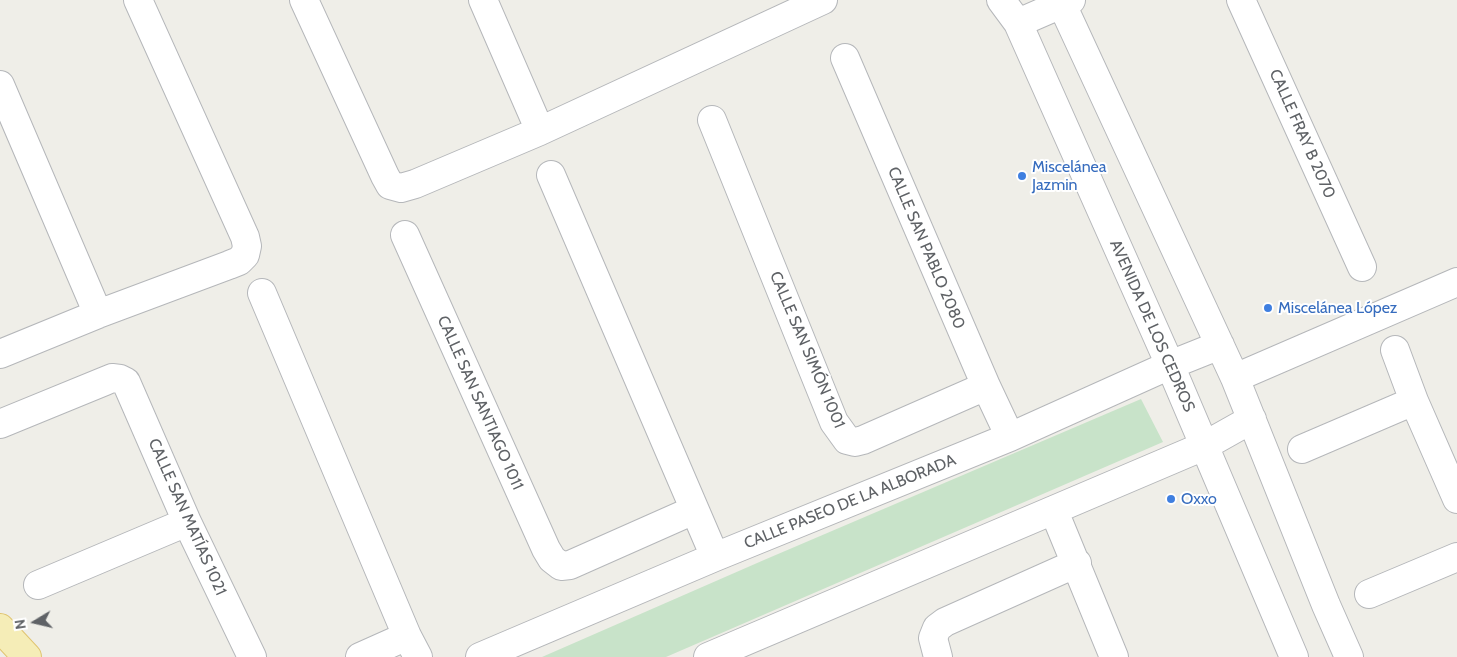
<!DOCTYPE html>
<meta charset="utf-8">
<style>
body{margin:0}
#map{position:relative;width:1457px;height:657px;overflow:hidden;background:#efeee8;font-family:Cabin,sans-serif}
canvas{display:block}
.north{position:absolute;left:10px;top:597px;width:50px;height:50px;-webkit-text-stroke:4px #fff;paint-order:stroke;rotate:261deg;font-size:14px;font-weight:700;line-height:20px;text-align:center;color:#5f6266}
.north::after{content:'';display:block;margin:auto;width:18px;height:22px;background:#5f6266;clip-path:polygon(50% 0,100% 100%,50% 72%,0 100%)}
</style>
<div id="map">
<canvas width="1457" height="657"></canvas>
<div class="north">N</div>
</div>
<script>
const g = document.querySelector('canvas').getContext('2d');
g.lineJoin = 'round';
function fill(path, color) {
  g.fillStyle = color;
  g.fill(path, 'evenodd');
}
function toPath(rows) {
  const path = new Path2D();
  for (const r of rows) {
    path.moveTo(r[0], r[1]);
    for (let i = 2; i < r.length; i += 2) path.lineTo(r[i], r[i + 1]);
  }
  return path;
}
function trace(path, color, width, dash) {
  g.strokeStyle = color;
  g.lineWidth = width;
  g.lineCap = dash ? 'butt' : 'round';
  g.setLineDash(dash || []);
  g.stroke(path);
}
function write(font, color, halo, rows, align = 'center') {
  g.font = font + ' Cabin,sans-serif';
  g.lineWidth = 4;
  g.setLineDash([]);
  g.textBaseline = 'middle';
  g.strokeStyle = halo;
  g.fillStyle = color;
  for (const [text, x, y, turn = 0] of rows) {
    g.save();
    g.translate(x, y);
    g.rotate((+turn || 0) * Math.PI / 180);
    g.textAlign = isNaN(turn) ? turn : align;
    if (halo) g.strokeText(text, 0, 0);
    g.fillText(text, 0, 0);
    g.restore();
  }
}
const green = toPath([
 [1141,399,1163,442,666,657,542,657,764,560]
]);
const minor = toPath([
 [304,0,385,176,390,185,401,188,415,184,540,131,823,0],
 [483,0,540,131],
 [1001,0,1018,23,1170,365,1294,657],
 [1060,0,1235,378,1326,605,1349,657],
 [1241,0,1362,267],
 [1018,23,1071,0],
 [845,58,986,386,1010,437],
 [0,85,98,314],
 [712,120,834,422,847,440,855,442,863,440,986,386],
 [551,175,715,557],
 [405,235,546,549,552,559,561,566,570,565,694,510],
 [262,293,407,636,418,657],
 [1395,350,1414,401,1457,499],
 [0,354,98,314,229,265,239,261,245,255,247,246,245,237,138,0],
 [1235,378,1457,282],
 [0,424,105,381,112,378,120,379,126,382,187,522,252,657],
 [1302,449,1414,401],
 [1054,511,1114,657],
 [38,585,187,522],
 [1369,594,1457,557],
 [360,657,407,636],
 [480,657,715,557,1010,437,1170,365,1220,345],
 [708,657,1204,446,1252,419],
 [938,657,933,638,937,628,945,622,1077,563]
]);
const major = toPath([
 [0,628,27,657]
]);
const markers = [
 [1022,176,5,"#3f7fe0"],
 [1268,308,5,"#3f7fe0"],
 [1171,499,5,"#3f7fe0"]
];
const streetNames = [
 ["CALLE FRAY B 2070",1302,134,66],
 ["CALLE SAN PABLO 2080",926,248,67],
 ["AVENIDA DE LOS CEDROS",1152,326,66],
 ["CALLE SAN SIMÓN 1001",807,350,67],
 ["CALLE SAN SANTIAGO 1011",480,403,66],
 ["CALLE PASEO DE LA ALBORADA",850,502,-22],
 ["CALLE SAN MATÍAS 1021",187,517,66]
];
const shopNames = [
 ["Miscelánea",1032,167],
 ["Jazmin",1032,185],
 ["Miscelánea López",1278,308],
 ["Oxxo",1181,499]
];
fill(green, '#c8e3c9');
trace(minor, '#b5b7ba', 30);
trace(major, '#e0c470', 30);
trace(minor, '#fff', 28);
trace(major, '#f5edb7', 28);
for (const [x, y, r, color] of markers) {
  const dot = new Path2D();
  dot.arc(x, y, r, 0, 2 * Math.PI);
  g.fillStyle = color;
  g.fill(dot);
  trace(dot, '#fff', 2);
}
write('16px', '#5f6266', '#fff', streetNames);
write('16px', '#366cbe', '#fff', shopNames, 'left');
</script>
